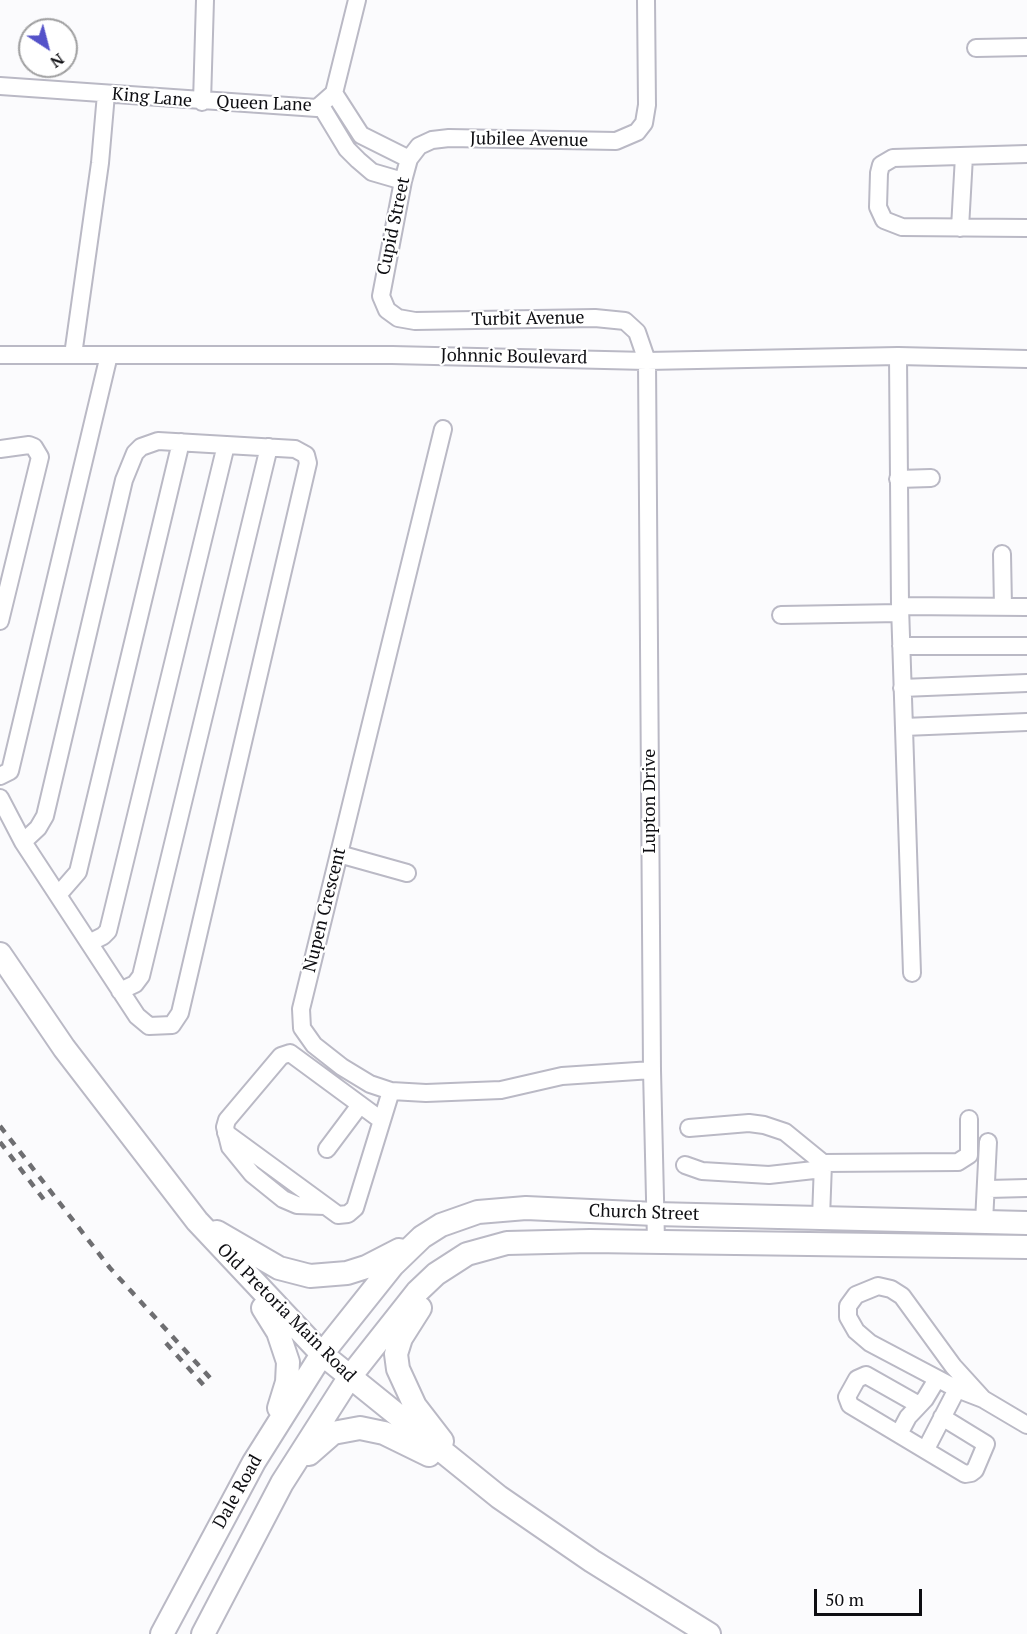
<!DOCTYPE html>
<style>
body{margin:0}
#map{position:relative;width:1027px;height:1634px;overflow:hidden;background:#fbfbfd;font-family:"PT Serif",serif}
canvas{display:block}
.north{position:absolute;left:18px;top:18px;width:60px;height:60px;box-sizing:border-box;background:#fff;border:2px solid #9f9fa0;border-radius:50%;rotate:144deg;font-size:16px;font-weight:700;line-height:24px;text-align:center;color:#0e0e12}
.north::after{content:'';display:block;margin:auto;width:21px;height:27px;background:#5452c9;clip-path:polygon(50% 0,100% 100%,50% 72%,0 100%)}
.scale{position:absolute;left:814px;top:1589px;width:108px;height:27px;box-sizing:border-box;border:3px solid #0e0e12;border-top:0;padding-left:8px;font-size:18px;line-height:21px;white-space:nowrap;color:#0e0e12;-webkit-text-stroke:4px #fff;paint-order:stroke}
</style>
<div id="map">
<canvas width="1027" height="1634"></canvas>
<div class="north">N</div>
<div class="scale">50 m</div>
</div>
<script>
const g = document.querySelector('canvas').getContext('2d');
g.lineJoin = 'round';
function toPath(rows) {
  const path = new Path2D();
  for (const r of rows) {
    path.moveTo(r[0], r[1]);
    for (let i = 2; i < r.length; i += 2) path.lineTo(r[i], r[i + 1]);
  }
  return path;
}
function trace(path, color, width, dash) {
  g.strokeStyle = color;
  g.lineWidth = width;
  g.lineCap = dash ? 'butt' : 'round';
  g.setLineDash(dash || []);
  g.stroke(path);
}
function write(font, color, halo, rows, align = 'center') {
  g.font = font + ' "PT Serif",serif';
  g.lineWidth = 4.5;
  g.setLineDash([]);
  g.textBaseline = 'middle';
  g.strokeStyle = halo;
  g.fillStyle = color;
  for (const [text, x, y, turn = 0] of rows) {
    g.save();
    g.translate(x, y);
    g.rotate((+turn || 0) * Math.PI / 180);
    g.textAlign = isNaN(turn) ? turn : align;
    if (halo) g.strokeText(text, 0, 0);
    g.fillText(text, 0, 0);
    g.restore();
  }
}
const minor = toPath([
 [646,0,647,105,644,123,637,132,616,141,449,138,432,140,419,146,409,159,403,181,381,296,387,310,398,318,415,321,595,318,625,321,637,332,647,361,652,1070,656,1241],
 [976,48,1027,47],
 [0,86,317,108,334,93,357,0],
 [334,93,361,135,409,159],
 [202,102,205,0],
 [321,106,347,149,358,160,372,172,403,181],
 [1027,154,893,158,881,165,879,173,878,207,884,220,902,227,1027,228],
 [960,228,964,156],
 [0,355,392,355,647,361,898,356,1027,359],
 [73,355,100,163,106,94],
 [898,356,900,606,912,973],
 [443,429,301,1009,302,1028,314,1045,342,1067,370,1084,391,1091,426,1093,501,1090,562,1076,652,1070],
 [0,449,29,445,34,447,40,457,0,621],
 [898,479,931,478],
 [1002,554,1003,607],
 [900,606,1027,607],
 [781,615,900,613],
 [901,646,1027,646],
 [902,688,1027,683],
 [904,727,1027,722],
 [0,776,10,771,109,355],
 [0,798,23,842,137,1016,149,1026,172,1025,180,1013,308,463,306,455,295,449,158,441,141,447,135,453,124,480,45,816,38,828,23,842],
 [339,854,407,873],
 [58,895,78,872,181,442],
 [89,943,103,936,108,931,226,445],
 [120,991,135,984,141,976,269,447],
 [689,1128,749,1123,764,1125,785,1132,823,1163,958,1162,969,1155,969,1119],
 [226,1133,338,1215,348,1214,355,1208,391,1091],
 [327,1149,360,1105],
 [685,1165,702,1171,769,1175,823,1169],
 [988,1189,1027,1188],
 [325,1206,297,1205,283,1199,252,1174,230,1147,225,1127,227,1120,281,1056,290,1053,381,1120],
 [821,1218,823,1163],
 [984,1222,988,1142],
 [983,1399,953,1366,902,1296,891,1289,878,1286,856,1295,848,1306,848,1317,856,1331,870,1343,957,1389,983,1399,1027,1425],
 [919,1405,866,1375,857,1379,847,1397,850,1405,965,1474,971,1473,975,1470,986,1444,942,1417],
 [899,1434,908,1417,925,1399,937,1379],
 [926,1449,957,1389]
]);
const major = toPath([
 [0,954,64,1048,197,1221,322,1354,499,1497,592,1561,709,1634],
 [217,1232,279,1268,310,1276,347,1273,366,1267,399,1250],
 [263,1308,278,1332,288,1362,287,1382,279,1408],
 [420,1308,401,1338,396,1354,398,1369,415,1406,442,1441],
 [309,1454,333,1433,360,1428,384,1433,429,1455],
 [162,1634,254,1462,322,1354,393,1265,422,1237,441,1225,478,1212,526,1208,655,1214,1027,1223],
 [203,1634,282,1483,349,1378,417,1292,436,1274,467,1254,507,1243,590,1241,1027,1247]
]);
const rail = toPath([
 [0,1126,110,1268,213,1381],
 [0,1142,45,1201],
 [166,1343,208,1390]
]);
const streetNames = [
 ["King Lane",152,98,5],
 ["Queen Lane",264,104,2],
 ["Jubilee Avenue",529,140,1],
 ["Cupid Street",394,226,-78],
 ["Turbit Avenue",528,319,-1],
 ["Johnnic Boulevard",514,357,1],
 ["Lupton Drive",650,801,-90],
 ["Nupen Crescent",325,910,-76],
 ["Church Street",644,1213,2],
 ["Old Pretoria Main Road",286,1313,45],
 ["Dale Road",238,1492,-61]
];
trace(minor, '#bab9c5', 20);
trace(major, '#bab9c5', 26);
trace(minor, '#fff', 16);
trace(major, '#fff', 22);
trace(rail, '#6e6e71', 4.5, [8, 8]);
write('18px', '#0e0e12', '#fff', streetNames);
</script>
